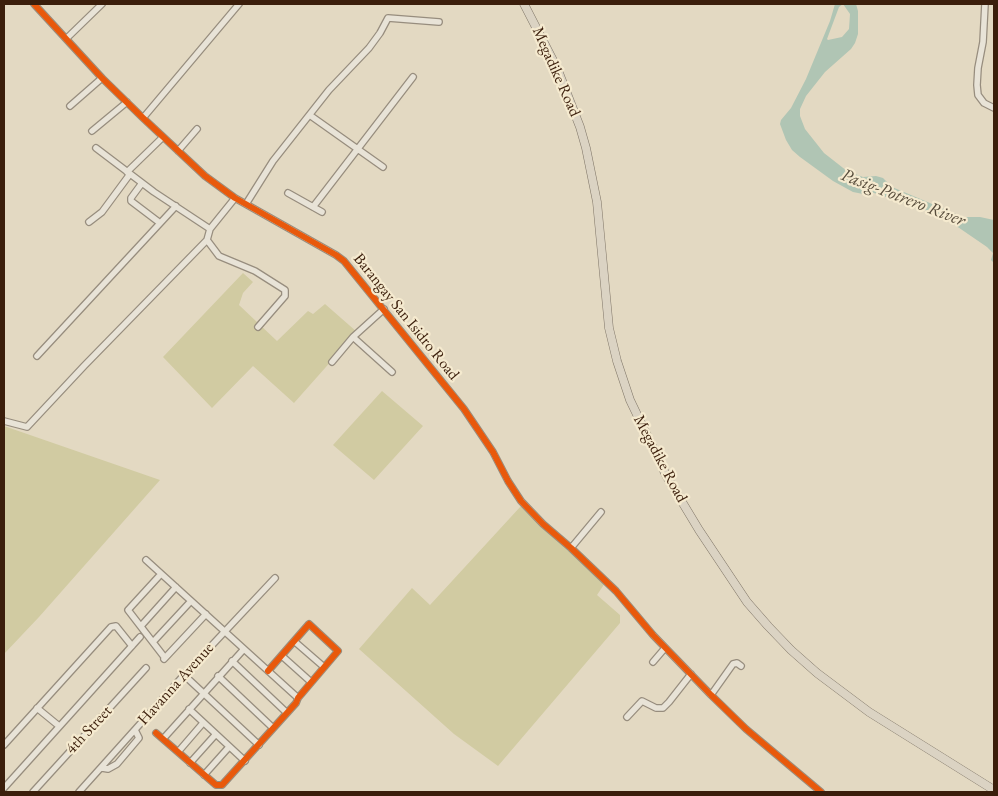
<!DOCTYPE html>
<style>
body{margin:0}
#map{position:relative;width:998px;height:796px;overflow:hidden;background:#e3d9c2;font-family:"EB Garamond",serif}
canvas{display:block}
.frame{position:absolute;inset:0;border:5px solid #3b1e0b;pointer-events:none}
</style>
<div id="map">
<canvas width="998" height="796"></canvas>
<div class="frame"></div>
</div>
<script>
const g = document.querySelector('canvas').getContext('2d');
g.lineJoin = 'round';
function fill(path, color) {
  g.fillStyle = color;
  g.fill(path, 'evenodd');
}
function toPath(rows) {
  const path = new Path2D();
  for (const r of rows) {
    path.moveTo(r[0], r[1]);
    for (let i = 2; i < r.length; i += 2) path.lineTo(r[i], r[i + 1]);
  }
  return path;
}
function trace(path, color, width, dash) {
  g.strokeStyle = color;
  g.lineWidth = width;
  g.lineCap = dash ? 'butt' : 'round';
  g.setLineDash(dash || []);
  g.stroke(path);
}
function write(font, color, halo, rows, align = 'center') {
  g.font = font + ' "EB Garamond",serif';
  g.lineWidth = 4.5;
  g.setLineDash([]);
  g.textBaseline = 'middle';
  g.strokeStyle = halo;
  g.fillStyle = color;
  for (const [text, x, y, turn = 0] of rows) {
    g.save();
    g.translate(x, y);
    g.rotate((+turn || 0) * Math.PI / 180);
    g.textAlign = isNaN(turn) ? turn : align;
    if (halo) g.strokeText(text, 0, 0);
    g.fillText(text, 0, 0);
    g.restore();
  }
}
const green = toPath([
 [243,273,253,282,243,293,239,305,277,341,308,311,313,314,325,304,357,332,294,403,253,366,212,408,163,357],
 [382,391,423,426,374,480,333,445],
 [4,426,160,480,39,617,4,654],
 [521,506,605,583,597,595,620,615,620,623,498,766,454,734,359,649,412,588,430,605]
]);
const water = toPath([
 [835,4,856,4,858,11,858,34,855,43,851,49,825,72,806,96,800,109,800,116,805,129,824,153,847,171,863,177,876,176,883,178,892,187,963,217,980,217,994,220,994,263,991,260,993,253,987,247,949,221,925,210,871,192,863,194,853,192,833,181,800,157,792,150,786,140,780,124,781,120,791,108,806,79,830,21],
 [843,4,850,14,849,29,842,37,828,40,827,39,839,7]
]);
const minor = toPath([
 [34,4,102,78,143,118,205,176,235,198,336,255,344,261,464,409,493,452,508,481,521,501,543,524,571,548,616,591,653,635,711,695,746,729,821,792],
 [985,4,983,42,978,68,977,85,978,95,984,103,994,108],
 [67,38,102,4],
 [70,106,102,78],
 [311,116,383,167],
 [143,118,239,4],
 [92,131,127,102],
 [96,148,154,192,210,229],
 [178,151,197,129],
 [127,172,163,137],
 [142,183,131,198,131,201,160,223],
 [288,193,322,212],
 [246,204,273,161,329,90,369,48,380,33,388,18,439,22],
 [313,207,413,77],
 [89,222,102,212,130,174],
 [207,240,219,256,255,271,285,290,285,296,258,327],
 [353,337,392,372],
 [37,356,176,206],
 [332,362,353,337,384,309],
 [4,421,27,427,84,366,207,240,210,229,235,198],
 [571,548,601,512],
 [146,560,298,698],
 [161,574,128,610,165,658],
 [141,626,176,587],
 [294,641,324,667],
 [153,642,191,601],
 [282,656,311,682],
 [164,659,206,614],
 [232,661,287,713],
 [653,662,665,648],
 [184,675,259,745],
 [218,676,273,728],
 [711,695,733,664,737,663,741,666],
 [37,708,59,726],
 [189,709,245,761],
 [627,717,642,701,656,708,663,708,669,702,691,674],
 [156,733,216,785,222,785,296,703,298,698,338,651,309,624,268,671],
 [163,739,244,649],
 [4,745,111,627,116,626,132,646],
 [178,752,203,723],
 [190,763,216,734],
 [102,768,108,769,117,764,139,738,135,730],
 [204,775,229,747],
 [4,788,140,637],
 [33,792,146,668],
 [79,792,184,675,275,578]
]);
const major = toPath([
 [524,4,557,68,580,127,586,148,597,202,609,328,617,361,630,400,667,477,699,530,747,602,768,626,791,650,817,673,869,712,994,790]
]);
const cycleway = toPath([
 [34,4,102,78,143,118,205,176,235,198,336,255,344,261,464,409,493,452,508,481,521,501,543,524,571,548,616,591,653,635,711,695,746,729,821,792],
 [156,733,216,785,222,785,296,703,298,698,338,651,309,624,268,671]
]);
const streetNames = [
 ["Megadike Road",556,72,66],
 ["Barangay San Isidro Road",406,317,51],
 ["Megadike Road",660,459,62],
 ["Havanna Avenue",176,684,-48],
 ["4th Street",89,730,-47]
];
const waterNames = [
 ["Pasig-Potrero River",903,198,21]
];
fill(green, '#d1cba2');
fill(water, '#b0c5b4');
trace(minor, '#978d7e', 8);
trace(major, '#7e7466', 9);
trace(minor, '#e8e3d7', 5.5);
trace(major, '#dbd3c3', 8);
trace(cycleway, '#e8590c', 6);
write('16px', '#3b1e0b', '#f5eacf', streetNames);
write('italic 18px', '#584d3c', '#f5eacf', waterNames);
</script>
